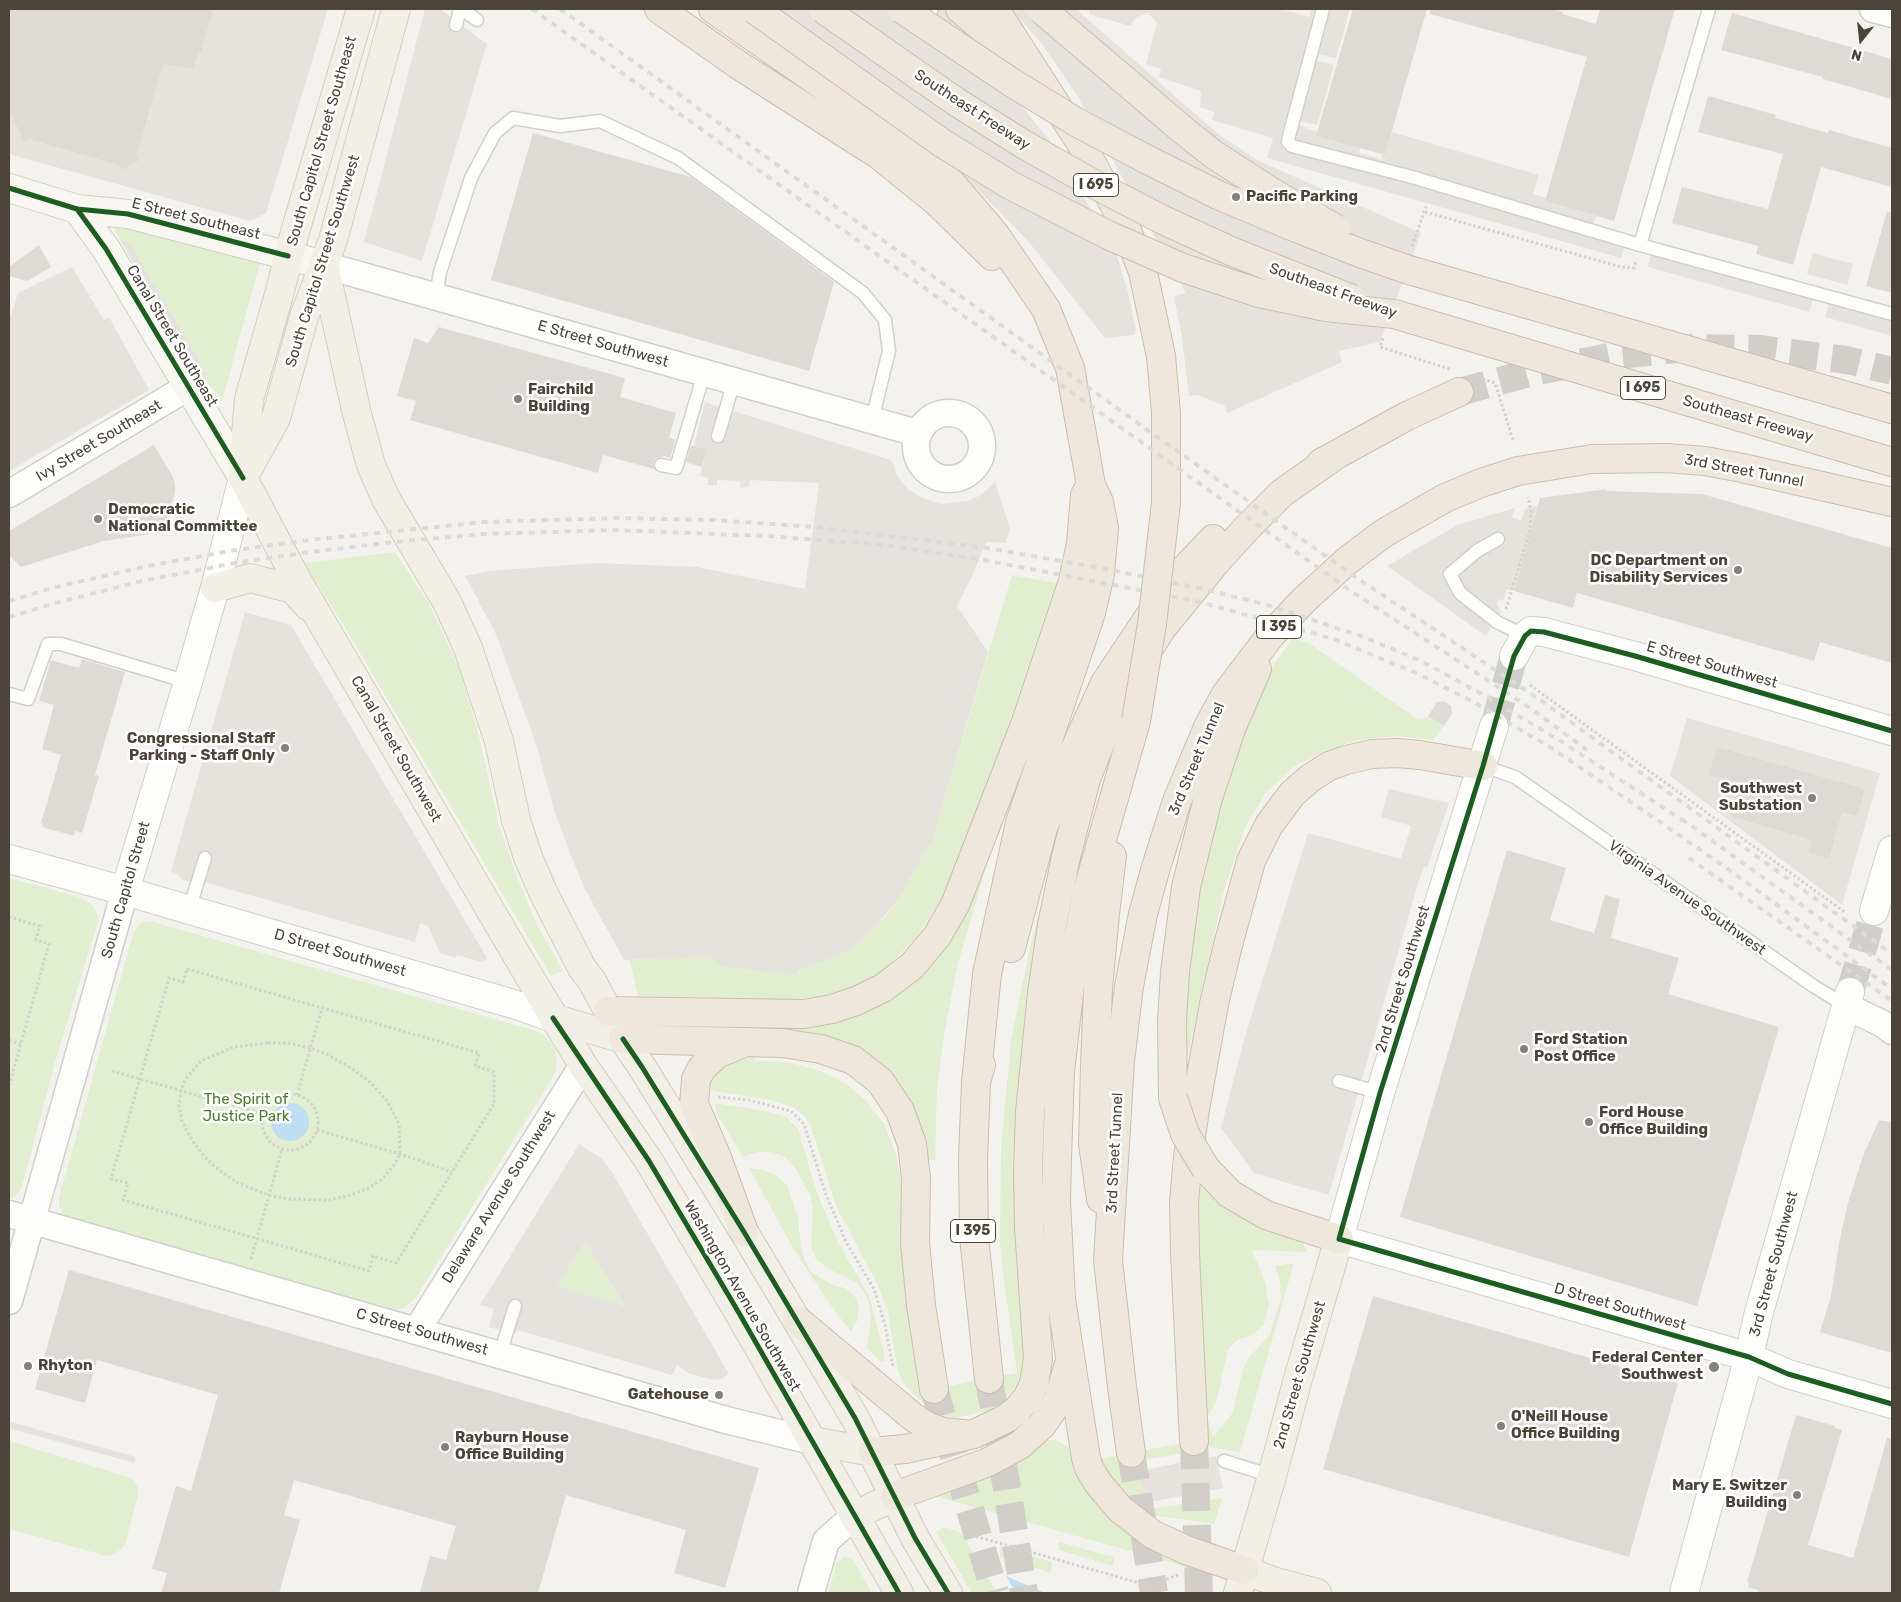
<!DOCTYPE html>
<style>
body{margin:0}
#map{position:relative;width:1901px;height:1602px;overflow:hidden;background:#f4f2ee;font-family:Rubik,sans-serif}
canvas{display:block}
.frame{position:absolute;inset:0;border:10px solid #4b4439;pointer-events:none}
.north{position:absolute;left:1836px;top:15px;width:50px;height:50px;-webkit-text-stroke:4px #fff;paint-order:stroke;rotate:196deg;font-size:14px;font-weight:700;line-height:20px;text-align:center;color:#4b4439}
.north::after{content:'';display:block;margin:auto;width:18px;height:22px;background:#4b4439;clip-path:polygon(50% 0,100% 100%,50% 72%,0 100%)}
</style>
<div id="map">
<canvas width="1901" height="1602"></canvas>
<div class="frame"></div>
<div class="north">N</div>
</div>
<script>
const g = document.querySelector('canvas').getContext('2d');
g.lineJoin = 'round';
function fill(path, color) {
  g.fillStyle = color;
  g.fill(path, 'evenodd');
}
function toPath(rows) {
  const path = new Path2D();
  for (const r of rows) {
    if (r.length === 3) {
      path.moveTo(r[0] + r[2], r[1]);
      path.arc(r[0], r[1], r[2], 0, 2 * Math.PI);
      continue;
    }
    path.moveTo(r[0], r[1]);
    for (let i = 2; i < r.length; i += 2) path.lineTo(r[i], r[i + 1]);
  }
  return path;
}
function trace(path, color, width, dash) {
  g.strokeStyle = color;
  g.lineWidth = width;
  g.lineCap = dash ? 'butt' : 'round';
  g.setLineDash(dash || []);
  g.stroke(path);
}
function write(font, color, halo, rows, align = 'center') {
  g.font = font + ' Rubik,sans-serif';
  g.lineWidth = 5;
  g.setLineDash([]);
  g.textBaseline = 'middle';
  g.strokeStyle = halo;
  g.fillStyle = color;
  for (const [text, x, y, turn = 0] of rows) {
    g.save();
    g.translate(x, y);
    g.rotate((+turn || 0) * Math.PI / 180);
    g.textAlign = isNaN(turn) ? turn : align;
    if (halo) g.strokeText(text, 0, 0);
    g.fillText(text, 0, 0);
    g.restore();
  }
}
const industrial = toPath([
 [9,9,328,9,266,213,250,221,9,154],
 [1687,718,1880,773,1842,905,1670,776]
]);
const green = toPath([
 [119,222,260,263,222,401,208,383,202,365,129,242,120,240,113,226],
 [395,552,428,602,459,667,478,732,499,825,516,874,536,923,563,971,551,976,341,621,304,563],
 [1012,575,1061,584,962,851,939,903,914,940,887,967,854,988,818,997,781,1000,638,996,630,960,712,957,797,974,797,970,825,961,845,952,858,943,884,918,897,901,932,841],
 [1293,638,1310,644,1417,719,1424,719,1428,716,1444,726,1433,740,1398,736,1361,739,1326,750,1293,767,1264,795,1245,828,1224,890,1187,1060,1183,1059,1187,958,1206,845,1259,685],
 [982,863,987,864,957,967,945,1029,937,1088,935,1160,926,1159,906,1101,790,1035,791,1028,825,1025,857,1013],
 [9,878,82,898,93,906,98,916,98,922,57,1055,22,1186,17,1195,9,1200],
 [1043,897,1047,898,1018,1253,1022,1326,1025,1356,1022,1372,1013,1390,1004,1400,990,1410,955,1418,930,1409,905,1386,898,1372,888,1312,878,1285,836,1206,811,1127,806,1118,793,1107,770,1100,714,1091,705,1084,716,1069,740,1057,754,1056,755,1061,787,1062,821,1071,847,1084,867,1102,884,1124,895,1151,901,1178,927,1390,1017,1373,1004,1280,1000,1243,1001,1148,1011,1041,1031,943],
 [150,921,533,1030,543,1034,549,1040,555,1049,557,1059,556,1070,551,1080,415,1299,402,1309,385,1310,69,1219,63,1213,59,1206,59,1198,133,934,138,926,143,922],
 [714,1103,765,1111,786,1117,798,1129,817,1193,838,1242,869,1296,882,1344,885,1361,880,1361,867,1348,871,1317,869,1303,864,1292,857,1283,827,1268,816,1259,811,1247,813,1209,810,1195,796,1169,785,1157,771,1152,758,1152,743,1157,717,1114],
 [749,1168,764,1170,776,1175,787,1185,798,1218,801,1248,805,1261,811,1272,835,1286,845,1288,856,1298,859,1309,857,1321,851,1331,834,1310,793,1248],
 [1194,1181,1225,1207,1240,1217,1257,1225,1292,1236,1303,1243,1307,1252,1252,1250,1265,1282,1269,1305,1264,1324,1253,1335,1237,1340,1228,1349,1216,1403,1207,1417,1213,1438,1233,1412,1243,1369,1249,1357,1270,1335,1281,1298,1280,1280,1275,1266,1294,1263,1240,1452,1207,1447,1205,1450,1129,1462,1130,1471,1139,1471,1145,1503,1133,1506,1118,1494,1098,1459,1194,1441],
 [585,1241,624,1307,557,1286],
 [1043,1440,1056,1440,1071,1449,1077,1468,1106,1513,1125,1531,1147,1545,1196,1559,1193,1569,935,1496],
 [9,1441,125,1476,134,1480,137,1486,138,1495,125,1544,121,1549,114,1554,107,1556,9,1529],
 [1222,1498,1214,1524,1145,1514,1143,1510],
 [944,1527,961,1533,997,1593,972,1593,936,1532],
 [1059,1542,1114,1557,1113,1566,1059,1550],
 [1000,1546,1052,1562,1051,1573,1000,1557],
 [844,1557,849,1557,853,1560,872,1593,829,1593,836,1564]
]);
const parking = toPath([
 [425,9,440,9,487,44,422,261,364,242],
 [720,9,1002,9,973,45,1050,141,1115,249,1128,292,1136,331,1134,335,1105,338,1028,241,974,186,928,144],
 [1011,9,1076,9,1218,134,1257,160,1421,233,1380,342,1339,351,1342,362,1227,413,1225,406,1198,395,1189,396,1182,337,1174,297,1185,293,1185,291,1075,92,1039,40],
 [1090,9,1279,9,1309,17,1311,9,1350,9,1336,58,1318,54,1316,60,1334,65,1317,125,1299,121,1300,126,1317,132,1317,136,1360,148,1359,153,1381,159,1382,155,1385,155,1392,132,1539,175,1533,194,1546,198,1546,201,1596,216,1591,231,1626,241,1621,258,1267,158,1273,138,1212,120,1214,112,1200,107,1201,91,1159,77,1161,69,1146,64,1157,23,1148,13,1137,17,1130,26,1089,14],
 [120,240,129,242,202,365,208,383,203,381],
 [1653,249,1814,295,1810,312,1648,267],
 [1813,253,1853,264,1847,285,1807,274],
 [72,267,104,320,109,317,149,390,9,471,9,315,11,315,18,293],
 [1830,300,1892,317,1892,336,1825,317],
 [705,402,891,460,898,477,908,489,923,498,941,504,968,501,981,495,995,482,1010,529,1006,543,986,542,973,574,957,606,988,652,932,841,897,901,874,928,858,943,845,952,825,961,797,970,797,975,719,966,712,957,624,960,585,889,571,856,554,810,537,747,502,650,494,630,465,576,490,571,596,563,697,567,805,589,819,483,750,480,749,487,740,488,740,481,717,480,717,485,708,485,708,478,700,476,707,450,694,445],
 [1538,505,1514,590,1507,589,1503,601,1499,599,1497,604,1501,610,1496,627,1492,626,1486,636,1387,566,1457,525,1515,508,1512,517,1521,521,1525,509],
 [245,612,291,625,487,958,482,962,457,955,456,958,440,953,428,926,420,923,415,942,204,882,203,885,182,880,180,876,171,871],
 [1389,789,1449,803,1427,868,1424,867,1417,886,1329,1195,1254,1173,1221,1128,1244,1040,1308,833,1401,859,1411,826,1381,817],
 [579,1144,601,1158,610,1169,729,1374,719,1380,710,1379,688,1373,677,1365,672,1375,518,1330,514,1334,489,1327,494,1309,480,1305],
 [585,1241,624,1306,623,1306,557,1286],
 [11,1422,136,1457,134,1463,9,1428],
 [1216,1456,1223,1488,1145,1503,1139,1471]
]);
const water = toPath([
 [290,1122,19],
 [1006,1576,1045,1593,1016,1593]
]);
const building = toPath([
 [9,9,213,9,201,52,198,51,193,69,163,64,136,156,139,160,122,170,119,165,29,139,24,142,9,109],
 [1353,9,1427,9,1385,155,1316,136],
 [1430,9,1552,9,1563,12,1562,14,1596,24,1600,9,1675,9,1614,221,1545,201,1587,57,1430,14],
 [1732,13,1892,59,1892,99,1823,79,1823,77,1721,50],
 [1708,96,1776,115,1775,118,1828,133,1829,130,1892,148,1892,187,1821,167,1793,265,1756,254,1758,246,1672,223,1682,187,1768,209,1783,154,1698,132],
 [533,133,691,177,834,282,809,371,491,280],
 [1887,211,1892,212,1892,293,1866,286],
 [39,245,51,267,27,281,9,276,9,267],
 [439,327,625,378,620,397,676,413,669,438,676,440,670,458,664,456,655,459,653,464,654,469,603,455,598,473,410,420,416,401,397,396,414,338,428,343],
 [154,445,173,477,175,485,175,493,163,532,104,541,21,567,9,555,9,531],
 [691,445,707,449,702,467,686,462],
 [1607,489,1606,491,1702,494,1892,548,1892,663,1820,642,1814,661,1577,593,1573,608,1514,591,1540,498],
 [82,659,125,672,95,775,99,776,85,823,82,833,76,831,74,836,42,827,43,823,41,823,61,755,42,749,54,705,39,701,51,660,79,668],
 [1444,701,1451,706,1452,714,1444,726,1428,716,1437,702],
 [1717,747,1865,789,1857,816,1842,812,1829,858,1808,853,1812,840,1730,816,1740,783,1709,774],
 [1507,850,1566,868,1550,920,1594,933,1605,895,1620,899,1611,938,1679,958,1668,994,1779,1027,1697,1306,1400,1217],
 [1879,1120,1892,1122,1892,1353,1820,1332,1831,1296,1839,1243,1848,1203,1863,1156],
 [69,1270,759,1468,725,1588,674,1573,686,1530,566,1495,538,1593,420,1593,430,1556,446,1560,456,1526,294,1480,284,1515,300,1520,279,1593,161,1593,167,1573,152,1569,176,1486,191,1491,218,1395,97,1360,85,1403,35,1389],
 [1373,1296,1678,1383,1629,1557,1323,1469],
 [1796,1415,1835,1426,1835,1428,1842,1430,1808,1545,1853,1558,1887,1438,1892,1439,1892,1593,1757,1593,1758,1590,1748,1587,1749,1583,1747,1582]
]);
const tertiaryTunnel = toPath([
 [1494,726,1514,656],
 [1850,992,1874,911]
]);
const motorwayTunnel = toPath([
 [1459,392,1533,372,1619,355,1687,348,1760,349,1847,360,1892,371],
 [989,1379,1024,1593],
 [934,1389,995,1593],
 [1194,1441,1199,1593],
 [1131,1453,1154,1593]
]);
const path = toPath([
 [1425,212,1621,267,1634,268,1636,260],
 [1412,246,1427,204],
 [1383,338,1380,347,1450,369],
 [1478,377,1495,383,1513,440],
 [1506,609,1530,530,1531,511,1528,497],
 [1530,685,1846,913],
 [9,917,40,926,36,940,49,944,9,1086],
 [187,969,479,1053,475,1066,494,1072,494,1104,396,1263,373,1256,369,1271,123,1200,128,1183,111,1179,169,978,183,982,187,969],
 [9,1040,21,1044],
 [268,1043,288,1043,311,1048,328,1055,351,1068,371,1083,387,1101,399,1124,400,1154,394,1165,382,1179,369,1188,351,1195,329,1200,287,1199,268,1195,236,1182,215,1167,204,1156,192,1140,182,1122,179,1106,181,1090,185,1080,201,1061,234,1047,268,1043],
 [112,1071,263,1114],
 [290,1122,28],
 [297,1095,322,1008],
 [718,1097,749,1100,791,1111,804,1124,825,1192,846,1242,874,1289,885,1325,893,1367],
 [317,1130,400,1154,452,1172],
 [251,1259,282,1149],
 [971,1535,1150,1586],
 [1148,1593,1150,1586,1180,1574]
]);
const service = toPath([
 [462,9,477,20],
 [928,9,931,11],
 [1323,9,1289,136,1288,142,1292,146,1412,177,1640,245,1709,9],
 [456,25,460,9],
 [1640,245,1892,314],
 [436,297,440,272,471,178,495,133,513,118,560,126,600,121,678,158,863,293,885,320,889,351,872,420],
 [718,436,734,381],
 [661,465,676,468,704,373],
 [1498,539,1477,551,1450,574,1460,593,1497,622,1525,636],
 [9,694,28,699,48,644,61,644,188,682],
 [1483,766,1515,777,1812,985,1846,1006],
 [189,910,205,858],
 [1339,1081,1380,1093],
 [500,1354,515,1306],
 [1224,1461,1272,1476]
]);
const minor = toPath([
 [1873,9,1892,14],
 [324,265,917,433],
 [949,446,33],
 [9,494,188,387],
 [1846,1006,1883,1024,1892,1031],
 [9,1214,726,1420,812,1441],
 [9,1301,125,891],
 [417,1330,583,1065],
 [811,1593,826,1541,854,1516]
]);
const tertiary = toPath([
 [1514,656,1525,636,1531,631,1544,632,1635,656,1892,731],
 [1494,726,1380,1093,1339,1239,1749,1357,1788,1374,1892,1404],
 [9,859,125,891,520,1006,553,1018],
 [125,891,188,682,215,588,243,478],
 [1874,911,1892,850],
 [1684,1593,1749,1357,1758,1316,1850,992]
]);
const secondary = toPath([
 [9,188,77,209,128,214,324,265],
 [77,209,106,249,243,478]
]);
const primary = toPath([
 [324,265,357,414,371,465,386,499,447,602,468,648,499,741,516,820,528,857,543,892,582,968,592,981,623,1039,642,1067,744,1232,855,1418,915,1538,948,1593],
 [243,469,249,399,280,291,295,232,361,9],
 [243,478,297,580,529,976,583,1065,649,1161,739,1313,899,1593],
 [243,478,276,418,304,317,333,240,396,9],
 [215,588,250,578,293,589,308,606],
 [553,1018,623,1039],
 [812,1441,873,1452],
 [854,1516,895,1496],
 [1244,1570,1276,1582,1317,1593],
 [1238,1593,1272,1476,1299,1375,1339,1239]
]);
const motorway = toPath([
 [659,9,737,64,879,155,936,201,992,256],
 [713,9,907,144,952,184,994,233,1046,309,1070,368,1091,485,1099,502,1104,528,1100,574,1091,613,1020,823,987,974,976,1082],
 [960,9,1010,52],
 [992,9,998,14,1082,145,1124,223,1143,272,1161,356,1166,413,1166,503],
 [1409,270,1892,409],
 [1394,314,1892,462],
 [1321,463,1407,416,1459,392],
 [1136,721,1088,889,1071,976,1060,1072,1057,1159,1056,1201,1061,1299,1086,1458,1089,1468,1098,1483,1120,1509,1152,1534,1186,1550,1244,1570],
 [1011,948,1043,828,1069,762,1105,683,1155,608,1180,574,1213,539],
 [608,1011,804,1014,832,1009,856,1001,883,988,912,966,937,936,955,905,1026,722,1073,581,1081,543,1085,495,1091,485],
 [623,1039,782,1043,821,1049,853,1060,880,1081,900,1111,912,1144,916,1178,915,1243,921,1305,934,1389],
 [741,1044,717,1054,702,1068,696,1079,694,1104,716,1155,744,1232],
 [981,1065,976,1082,973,1158,974,1237,989,1379],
 [1173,1098,1172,1021,1175,972,1186,887,1208,798,1231,729,1257,669],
 [1206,1169,1230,1194,1266,1215,1339,1239],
 [1101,1199,1093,1144,1095,1066,1098,988,1105,914,1112,856],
 [797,1320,913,1417,927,1426,943,1432,963,1434],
 [1194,1441,1185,1253,1184,1202,1188,1157,1195,1109,1214,1004,1228,945,1251,861,1269,825,1292,794,1309,779,1329,766,1346,760,1372,754,1397,753,1420,755,1483,766],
 [873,1452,905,1449,974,1434,1007,1418,1017,1410,1027,1398,1034,1384,1038,1358,1029,1228,1028,1173,1030,1112,1042,993,1052,925,1066,857,1086,779,1111,716,1132,675,1162,628,1216,562,1246,529,1282,493,1336,455],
 [1131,1453,1122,1387,1108,1260,1120,1061,1129,986,1143,914,1156,867,1177,801,1208,727,1226,694,1270,636,1304,600,1348,560,1384,533,1445,498,1481,483,1518,471,1592,459,1666,458,1705,461,1742,468,1892,502],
 [895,1496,986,1463,1020,1445,1042,1425,1051,1412,1059,1398,1068,1367]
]);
const rail = toPath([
 [532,9,1348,589,1533,710,1587,750],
 [560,9,1146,429,1357,578,1536,697,1892,954],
 [9,601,56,587,143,567,229,551,301,541,483,522,617,518,714,520,815,527,987,548,1095,567,1199,588,1264,604,1364,637,1421,661,1480,693,1559,740,1687,823],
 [9,617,56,603,142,581,235,563,303,553,393,542,484,534,614,530,767,536,884,545,984,560,1196,601,1334,639,1416,673,1477,704,1553,749,1647,813,1728,869,1892,989],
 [1682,819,1892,970],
 [1689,858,1892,1001]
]);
const motorwayBridge = toPath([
 [754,9,942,143,1010,185,1108,235,1183,268,1259,293,1326,307,1394,314],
 [823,9,955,101,1023,144,1092,183,1161,219,1233,252,1352,299],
 [902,9,1011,82,1076,122,1146,159,1218,195,1289,225,1360,253,1409,270],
 [1041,9,1184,131,1213,154,1273,193,1336,229],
 [1136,721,1152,624,1166,503],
 [1173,1098,1185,1134,1206,1169]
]);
const cycleway = toPath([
 [9,188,77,209,128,214,288,256],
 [77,209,106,249,243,478],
 [1892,731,1635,656,1544,632,1531,631,1525,636,1514,656,1483,766,1380,1093,1339,1239,1749,1357,1788,1374,1892,1404],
 [553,1018,649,1161,739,1313,899,1593],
 [623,1039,642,1067,744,1232,855,1418,915,1538,948,1593]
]);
const markers = [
 [1236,197,5,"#868178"],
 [518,399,5,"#868178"],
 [98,519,5,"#868178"],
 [1738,570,5,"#868178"],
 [285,748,5,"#868178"],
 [1812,798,5,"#868178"],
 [1524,1049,5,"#868178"],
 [1589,1122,5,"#868178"],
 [28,1366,5,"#868178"],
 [1714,1367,6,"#868178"],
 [719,1395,5,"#868178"],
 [1501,1426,5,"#868178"],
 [445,1447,5,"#868178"],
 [1797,1495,5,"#868178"]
];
const shields = [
 [1096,185,45],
 [1643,388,45],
 [1279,627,45],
 [973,1231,45]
];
const shieldNames = [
 ["I 695",1096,185],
 ["I 695",1643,388],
 ["I 395",1279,627],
 ["I 395",973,1231]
];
const streetNames = [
 ["Southeast Freeway",972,110,33],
 ["South Capitol Street Southeast",322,141,-74],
 ["E Street Southeast",196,219,14],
 ["South Capitol Street Southwest",323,261,-73],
 ["Southeast Freeway",1333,291,20],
 ["Canal Street Southeast",172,336,59],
 ["E Street Southwest",603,344,16],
 ["Southeast Freeway",1748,419,16],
 ["Ivy Street Southeast",99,441,-31],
 ["3rd Street Tunnel",1744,471,11],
 ["E Street Southwest",1712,665,16],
 ["Canal Street Southwest",396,749,60],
 ["3rd Street Tunnel",1197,759,-67],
 ["South Capitol Street",126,890,-74],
 ["Virginia Avenue Southwest",1687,898,35],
 ["D Street Southwest",340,953,16],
 ["2nd Street Southwest",1403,979,-73],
 ["3rd Street Tunnel",1115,1153,-87],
 ["Delaware Avenue Southwest",499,1197,-58],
 ["3rd Street Southwest",1774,1264,-75],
 ["Washington Avenue Southwest",742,1296,60],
 ["D Street Southwest",1620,1307,16],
 ["C Street Southwest",422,1332,16],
 ["2nd Street Southwest",1300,1375,-74]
];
const poiNames = [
 ["Pacific Parking",1246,197],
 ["Fairchild",528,390],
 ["Building",528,407],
 ["Democratic",108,510],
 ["National Committee",108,527],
 ["DC Department on",1728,561,"right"],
 ["Disability Services",1728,578,"right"],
 ["Congressional Staff",275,739,"right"],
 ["Parking - Staff Only",275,756,"right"],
 ["Southwest",1802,789,"right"],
 ["Substation",1802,806,"right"],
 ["Ford Station",1534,1040],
 ["Post Office",1534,1057],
 ["Ford House",1599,1113],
 ["Office Building",1599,1130],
 ["Federal Center",1703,1358,"right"],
 ["Southwest",1703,1375,"right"],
 ["Rhyton",38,1366],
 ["Gatehouse",709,1395,"right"],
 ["O'Neill House",1511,1417],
 ["Office Building",1511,1434],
 ["Rayburn House",455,1438],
 ["Office Building",455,1455],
 ["Mary E. Switzer",1787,1486,"right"],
 ["Building",1787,1503,"right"]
];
const parkNames = [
 ["The Spirit of",246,1100],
 ["Justice Park",246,1117]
];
fill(industrial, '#e6e2de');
fill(green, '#e1eecf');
fill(parking, '#e6e3df');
fill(water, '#c0ddf1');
fill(building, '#dedbd6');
trace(tertiaryTunnel, '#d2cfca', 28, [28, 14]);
trace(motorwayTunnel, '#d2cfca', 28, [28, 14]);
trace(service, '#d2d0cb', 15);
trace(minor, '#d2d0cb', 29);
trace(tertiary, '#d2d0cb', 30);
trace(secondary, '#d3cfc5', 30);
trace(primary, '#d6cebb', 30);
trace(motorway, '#ccbfa9', 30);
trace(path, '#d3d2cc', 3, [2.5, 2.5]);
trace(service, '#fdfdfc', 12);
trace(minor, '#fdfdfc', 26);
trace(tertiary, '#fdfdfc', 28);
trace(secondary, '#f7f6f1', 28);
trace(primary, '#f2efe6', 28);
trace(motorway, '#ede8db', 28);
trace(rail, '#dbdbda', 4, [6, 6]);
trace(motorwayBridge, '#ccbfa9', 30, []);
trace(motorwayBridge, '#ede8db', 28);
trace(cycleway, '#1b5e20', 5);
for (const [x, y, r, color] of markers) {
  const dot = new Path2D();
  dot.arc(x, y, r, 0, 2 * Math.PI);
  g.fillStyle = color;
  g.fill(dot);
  trace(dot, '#fff', 2);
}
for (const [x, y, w] of shields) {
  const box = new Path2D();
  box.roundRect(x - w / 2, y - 11.5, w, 23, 4);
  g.fillStyle = '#fff';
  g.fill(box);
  trace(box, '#4b4439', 1);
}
write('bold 14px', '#4b4439', null, shieldNames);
write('15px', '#4b4439', '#fff', streetNames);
write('bold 15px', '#4b4439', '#fff', poiNames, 'left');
write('15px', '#4a7f2a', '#fff', parkNames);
</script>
